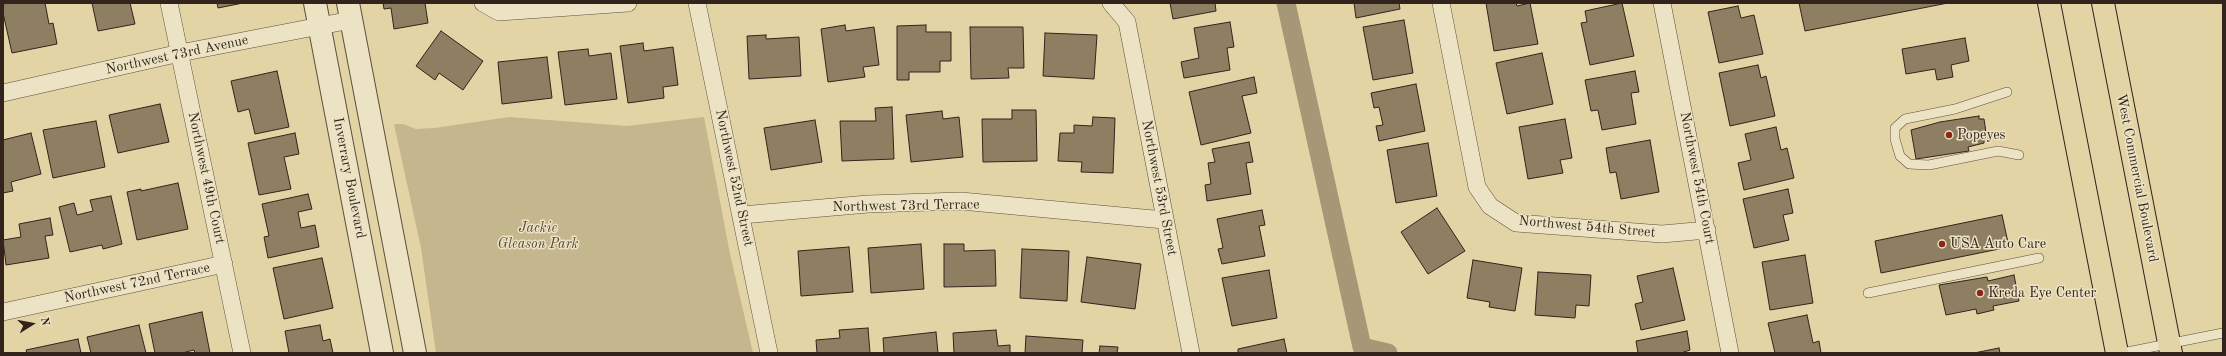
<!DOCTYPE html>
<style>
body{margin:0}
#map{position:relative;width:2226px;height:356px;overflow:hidden;background:#e2d4a4;font-family:"Old Standard TT",serif}
canvas{display:block}
.frame{position:absolute;inset:0;border:4px solid #32231c;pointer-events:none}
.north{position:absolute;left:12px;top:304px;width:40px;height:40px;-webkit-text-stroke:3px #ece3c4;paint-order:stroke;rotate:79deg;font-size:11px;font-weight:700;line-height:16px;text-align:center;color:#32231c}
.north::after{content:'';display:block;margin:auto;width:14px;height:18px;background:#32231c;clip-path:polygon(50% 0,100% 100%,50% 72%,0 100%)}
</style>
<div id="map">
<canvas width="2226" height="356"></canvas>
<div class="frame"></div>
<div class="north">N</div>
</div>
<script>
const g = document.querySelector('canvas').getContext('2d');
g.lineJoin = 'round';
function fill(path, color) {
  g.fillStyle = color;
  g.fill(path, 'evenodd');
}
function toPath(rows) {
  const path = new Path2D();
  for (const r of rows) {
    path.moveTo(r[0], r[1]);
    for (let i = 2; i < r.length; i += 2) path.lineTo(r[i], r[i + 1]);
  }
  return path;
}
function trace(path, color, width, dash) {
  g.strokeStyle = color;
  g.lineWidth = width;
  g.lineCap = dash ? 'butt' : 'round';
  g.setLineDash(dash || []);
  g.stroke(path);
}
function write(font, color, halo, rows, align = 'center') {
  g.font = font + ' "Old Standard TT",serif';
  g.lineWidth = 3;
  g.setLineDash([]);
  g.textBaseline = 'middle';
  g.strokeStyle = halo;
  g.fillStyle = color;
  for (const [text, x, y, turn = 0] of rows) {
    g.save();
    g.translate(x, y);
    g.rotate((+turn || 0) * Math.PI / 180);
    g.textAlign = isNaN(turn) ? turn : align;
    if (halo) g.strokeText(text, 0, 0);
    g.fillText(text, 0, 0);
    g.restore();
  }
}
const green = toPath([
 [509,117,627,126,704,117,730,254,753,353,436,353,421,248,394,124,403,124,416,129,435,128]
]);
const canal = toPath([
 [1286,3,1362,347,1388,353]
]);
const building = toPath([
 [9,3,45,3,49,24,53,23,57,44,12,53,3,13,3,4,9,3],
 [92,3,130,3,135,24,98,31,92,3],
 [217,3,243,3,218,8,217,3],
 [383,3,425,3,428,23,394,29,391,8,384,9,383,3],
 [1170,3,1215,3,1216,11,1173,19,1170,3],
 [1354,3,1399,3,1400,9,1356,18,1354,3],
 [1486,3,1516,3,1517,6,1530,3,1538,44,1494,51,1486,3],
 [1622,3,1634,56,1590,65,1581,23,1587,22,1585,11,1622,3],
 [1799,3,1948,3,1805,31,1799,3],
 [1738,6,1741,18,1754,15,1763,54,1719,63,1708,12,1738,6],
 [1404,20,1413,73,1373,80,1363,27,1404,20],
 [1230,22,1234,47,1227,48,1230,70,1184,78,1181,62,1199,58,1194,28,1230,22],
 [845,25,846,31,874,27,879,65,863,67,865,77,828,82,821,29,845,25],
 [926,25,926,32,951,32,951,61,940,61,940,72,909,72,909,80,897,80,897,26,926,25],
 [970,27,1023,27,1024,68,1008,68,1009,78,971,79,970,27],
 [441,31,483,61,463,90,439,73,435,80,416,66,441,31],
 [1045,33,1097,35,1094,79,1043,76,1045,33],
 [766,35,766,39,799,37,801,76,749,79,747,36,766,35],
 [1965,38,1969,61,1951,65,1953,77,1937,80,1935,69,1906,74,1902,49,1965,38],
 [643,43,644,51,673,47,678,85,663,87,664,98,628,103,620,46,643,43],
 [588,49,589,56,611,53,617,99,565,105,558,52,588,49],
 [1542,53,1553,104,1507,114,1496,63,1542,53],
 [547,57,552,98,502,104,498,62,547,57],
 [1758,65,1761,78,1766,76,1775,116,1730,126,1719,73,1758,65],
 [277,71,289,127,255,134,249,109,238,112,231,81,277,71],
 [1635,71,1639,92,1631,93,1636,124,1602,130,1598,110,1591,111,1585,80,1635,71],
 [1254,77,1257,93,1242,96,1251,133,1201,145,1189,92,1254,77],
 [1416,84,1425,131,1379,141,1376,126,1383,125,1379,107,1374,108,1371,93,1416,84],
 [160,104,169,142,118,153,109,115,160,104],
 [892,107,894,159,842,161,840,121,876,121,875,108,892,107],
 [1012,110,1036,110,1037,161,983,162,982,119,1012,119,1012,110],
 [942,111,943,119,959,117,963,157,911,162,906,115,942,111],
 [1979,116,1979,119,1984,119,1987,139,1984,140,1984,143,1968,147,1969,151,1916,159,1911,130,1940,122,1979,116],
 [1093,117,1115,118,1113,173,1081,172,1082,162,1058,161,1060,133,1074,133,1074,125,1092,126,1093,117],
 [1565,119,1572,158,1560,160,1563,173,1528,179,1519,127,1565,119],
 [815,120,822,162,771,170,764,128,815,120],
 [96,121,105,167,53,178,43,130,96,121],
 [1776,127,1781,150,1787,148,1794,178,1744,190,1738,163,1751,160,1745,134,1776,127],
 [31,133,41,174,11,182,13,191,3,193,3,140,31,133],
 [295,133,299,154,284,157,291,189,259,195,248,143,295,133],
 [1650,140,1659,192,1621,199,1616,172,1610,173,1606,148,1650,140],
 [1249,142,1253,162,1246,163,1251,194,1207,201,1205,185,1211,184,1208,163,1215,162,1212,149,1249,142],
 [1428,143,1437,196,1396,203,1387,150,1428,143],
 [178,183,188,229,137,240,127,192,141,189,141,191,178,183],
 [1788,189,1793,213,1783,215,1789,240,1754,248,1743,199,1788,189],
 [308,194,312,209,298,212,301,228,315,225,319,247,268,258,264,237,269,236,262,204,308,194],
 [111,196,122,244,103,249,102,245,70,252,59,207,74,203,77,215,93,211,90,200,111,196],
 [1437,208,1465,251,1428,274,1401,232,1437,208],
 [1262,210,1265,225,1259,226,1265,256,1222,264,1218,249,1223,248,1217,219,1262,210],
 [2002,215,2009,247,1881,273,1875,241,2002,215],
 [50,218,53,235,45,236,49,258,6,265,3,240,21,237,19,224,50,218],
 [921,244,924,289,871,293,868,248,921,244],
 [944,244,964,244,964,251,995,250,996,286,944,287,944,244],
 [849,247,853,292,801,296,798,251,849,247],
 [1022,249,1069,251,1067,301,1020,298,1022,249],
 [1805,255,1813,303,1770,310,1762,262,1805,255],
 [1087,257,1141,264,1135,309,1081,302,1087,257],
 [322,258,333,308,284,319,273,268,322,258],
 [1473,260,1522,268,1515,311,1489,307,1490,302,1467,298,1473,260],
 [1673,268,1685,320,1641,330,1635,304,1643,302,1637,276,1673,268],
 [1269,270,1277,318,1232,326,1222,278,1269,270],
 [1538,272,1591,275,1589,306,1576,305,1575,318,1535,315,1538,272],
 [2014,275,2019,301,1993,306,1994,310,1977,314,1976,309,1946,315,1939,285,1987,277,1988,281,2014,275],
 [202,312,210,353,195,353,194,350,182,353,155,353,149,324,202,312],
 [1807,315,1813,343,1819,341,1821,353,1775,353,1768,323,1807,315],
 [139,325,146,353,91,353,87,337,139,325],
 [320,325,323,341,330,339,333,353,289,353,285,331,320,325],
 [868,328,870,353,817,353,816,340,840,338,839,330,868,328],
 [996,330,998,346,1010,345,1010,353,954,353,953,333,996,330],
 [1687,331,1690,350,1681,353,1638,353,1636,341,1687,331],
 [936,332,938,353,884,353,883,338,936,332],
 [1026,336,1083,340,1082,353,1025,353,1026,336],
 [78,339,81,353,27,353,26,350,78,339],
 [1284,339,1287,353,1238,353,1238,349,1284,339],
 [1100,346,1118,347,1117,353,1099,353,1100,346],
 [1999,348,2000,353,1974,353,1999,348]
]);
const service = toPath([
 [2007,92,1955,109,1905,119,1895,128,1895,139,1900,156,1909,164,1929,165,1998,151,2019,155],
 [1868,293,2039,258],
 [2122,353,2223,333]
]);
const minor = toPath([
 [169,3,242,353],
 [483,3,499,12,628,3],
 [697,3,769,353],
 [1111,3,1127,22,1191,353],
 [1441,3,1477,187,1490,206,1516,223,1662,234,1707,230],
 [1662,3,1730,353],
 [3,93,180,53,351,20],
 [742,215,868,204,961,201,1164,220],
 [3,312,224,264]
]);
const tertiary = toPath([
 [315,3,382,353],
 [348,3,415,353]
]);
const trunk = toPath([
 [2049,3,2117,353],
 [2103,3,2171,353]
]);
const markers = [
 [1949,135,4,"#8f2418"],
 [1942,244,4,"#8f2418"],
 [1980,293,4,"#8f2418"]
];
const streetNames = [
 ["Northwest 73rd Avenue",177,55,-12],
 ["Northwest 49th Court",206,178,78],
 ["Inverrary Boulevard",349,178,79],
 ["Northwest 52nd Street",734,178,78],
 ["Northwest 54th Court",1697,178,79],
 ["West Commercial Boulevard",2137,178,79],
 ["Northwest 53rd Street",1159,188,79],
 ["Northwest 73rd Terrace",906,206,-1],
 ["Northwest 54th Street",1587,227,5],
 ["Northwest 72nd Terrace",137,283,-12]
];
const poiNames = [
 ["Popeyes",1957,135],
 ["USA Auto Care",1950,244],
 ["Kreda Eye Center",1988,293]
];
const parkNames = [
 ["Jackie",538,228],
 ["Gleason Park",538,244]
];
fill(green, '#c4b68d');
trace(canal, '#a69876', 19);
fill(building, '#8e7f63');
trace(building, '#32231c', 1);
trace(service, '#5e4f3e', 10);
trace(minor, '#5e4f3e', 18);
trace(tertiary, '#5e4f3e', 24);
trace(trunk, '#32231c', 24);
trace(service, '#ece3c4', 9);
trace(minor, '#ece3c4', 17);
trace(tertiary, '#ece3c4', 22);
trace(trunk, '#e2d4a4', 22);
for (const [x, y, r, color] of markers) {
  const dot = new Path2D();
  dot.arc(x, y, r, 0, 2 * Math.PI);
  g.fillStyle = color;
  g.fill(dot);
  trace(dot, '#ece3c4', 1.5);
}
write('14px', '#32231c', '#ece3c4', streetNames);
write('14px', '#32231c', '#ece3c4', poiNames, 'left');
write('italic 14px', '#564838', '#ece3c4', parkNames);
</script>
